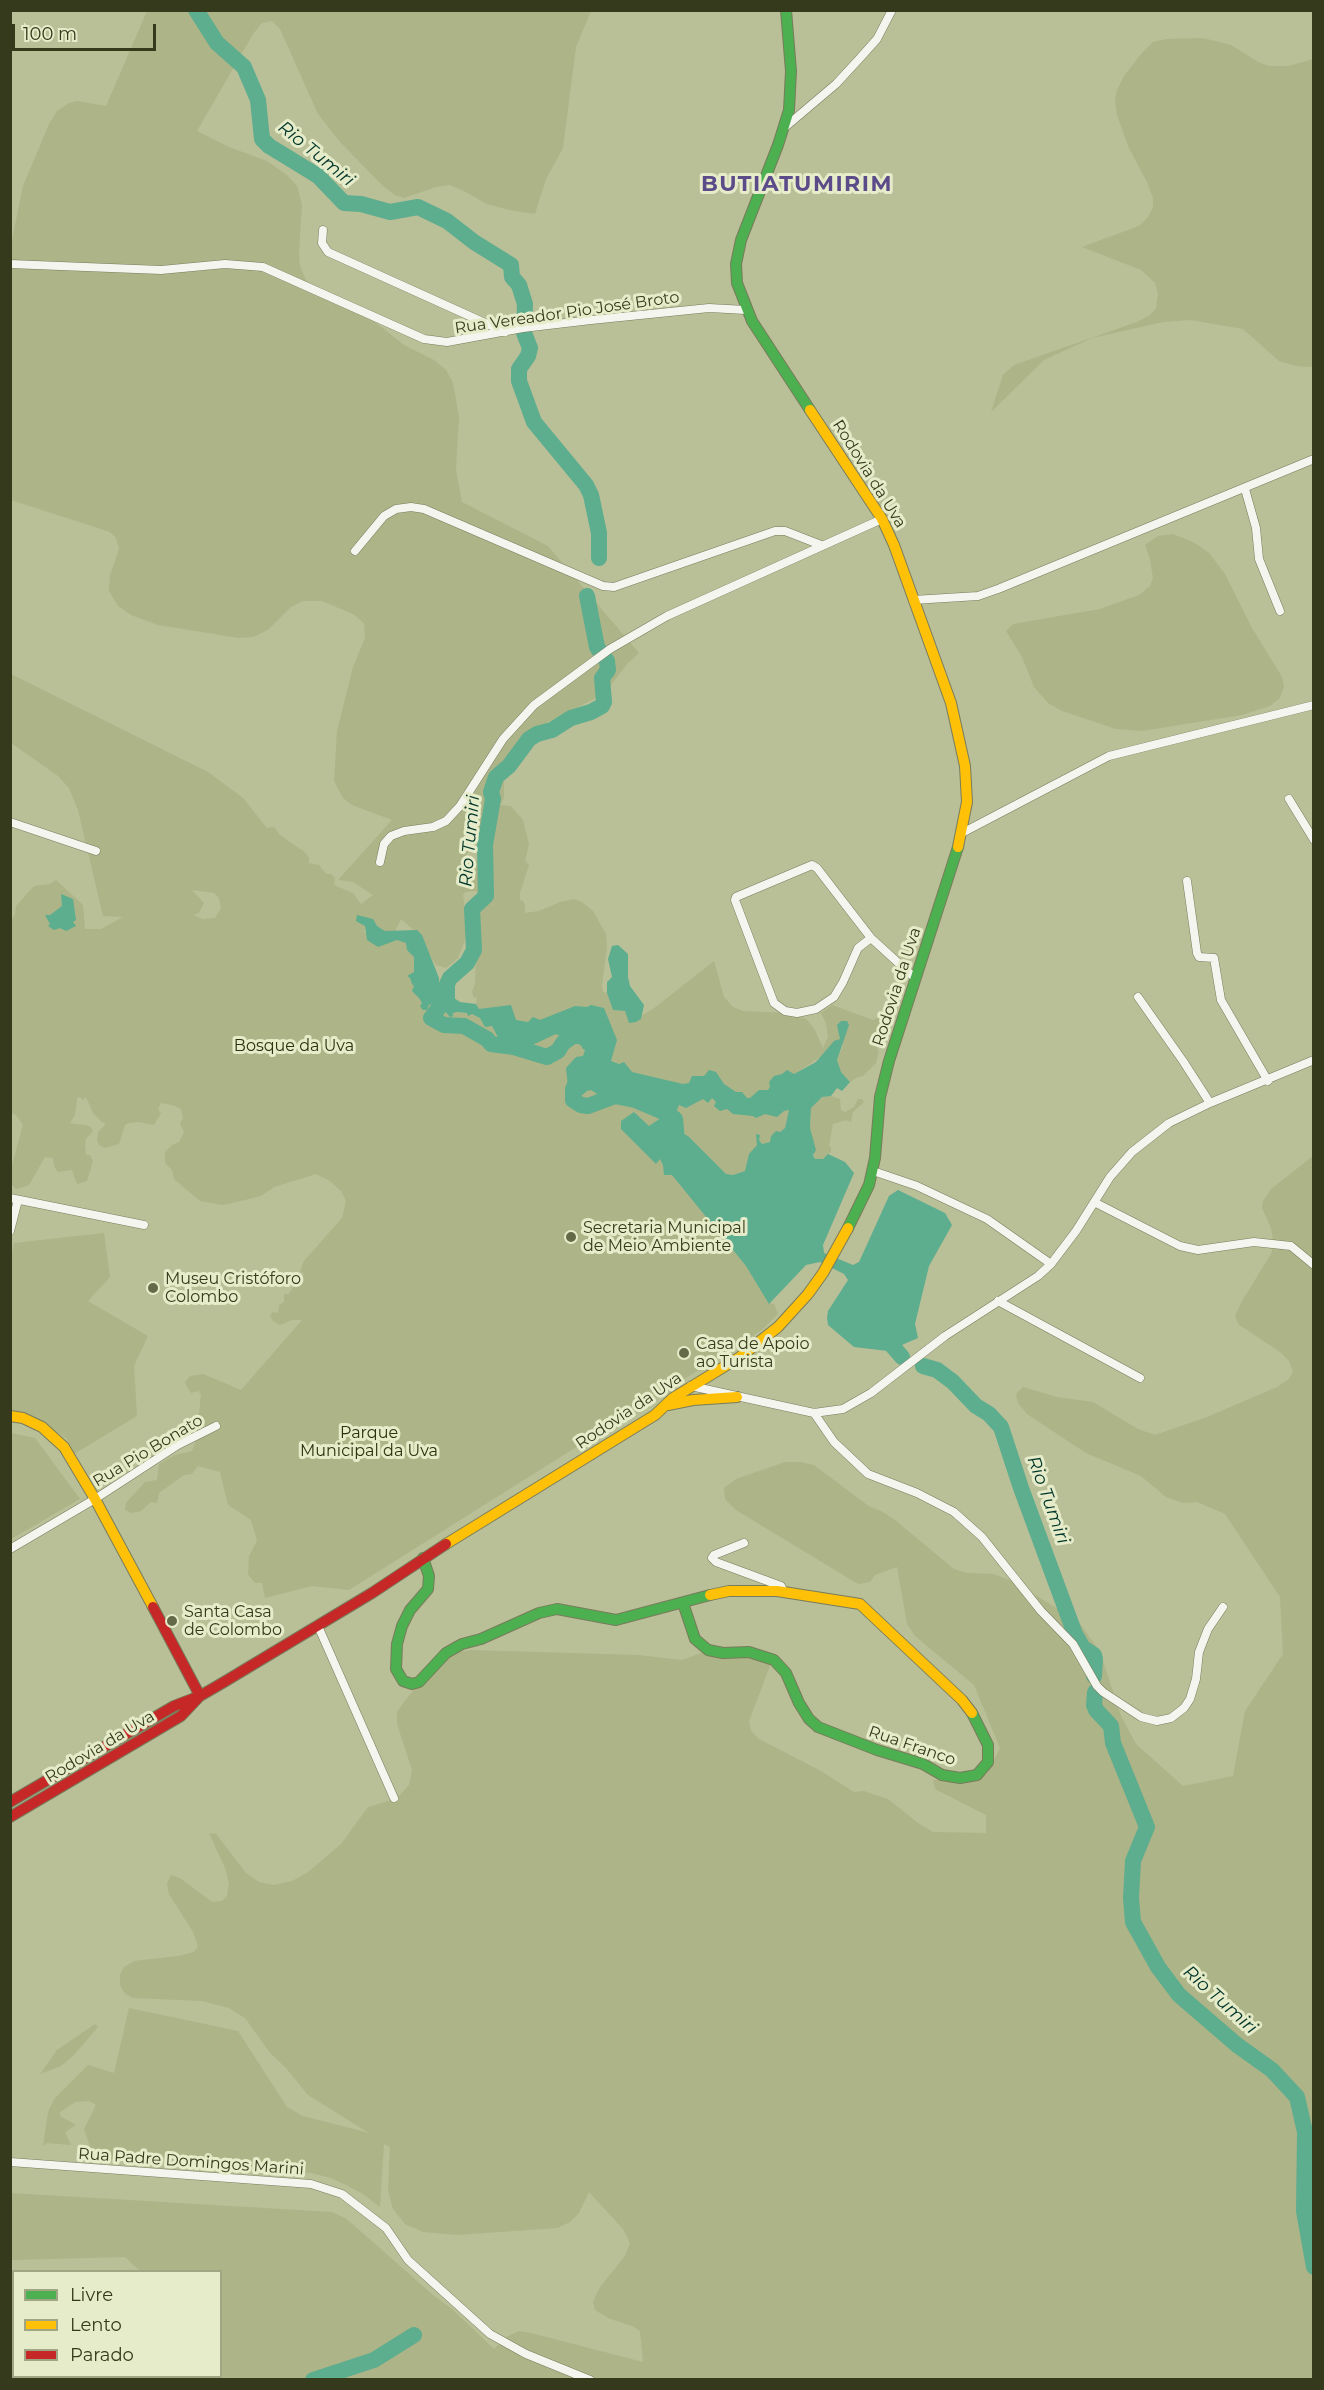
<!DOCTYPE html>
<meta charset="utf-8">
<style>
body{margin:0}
#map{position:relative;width:1324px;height:2390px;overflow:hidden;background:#b9bf97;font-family:Montserrat,sans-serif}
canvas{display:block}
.frame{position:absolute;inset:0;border:12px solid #363a1c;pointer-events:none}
.legend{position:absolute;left:12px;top:2270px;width:210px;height:108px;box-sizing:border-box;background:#e6ecc9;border:2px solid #a0a584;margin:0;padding:8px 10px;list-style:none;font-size:18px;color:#363a1c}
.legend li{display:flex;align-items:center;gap:12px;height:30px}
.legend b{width:30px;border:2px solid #a0a584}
.scale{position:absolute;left:12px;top:24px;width:144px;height:27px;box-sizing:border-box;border:3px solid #363a1c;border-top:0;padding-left:8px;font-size:18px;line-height:21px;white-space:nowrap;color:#363a1c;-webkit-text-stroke:4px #e6ecc9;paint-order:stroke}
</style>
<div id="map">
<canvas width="1324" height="2390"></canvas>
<div class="frame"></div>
<ul class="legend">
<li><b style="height:8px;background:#4caf50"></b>Livre</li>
<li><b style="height:8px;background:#ffc107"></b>Lento</li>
<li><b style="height:8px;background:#c62828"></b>Parado</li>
</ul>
<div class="scale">100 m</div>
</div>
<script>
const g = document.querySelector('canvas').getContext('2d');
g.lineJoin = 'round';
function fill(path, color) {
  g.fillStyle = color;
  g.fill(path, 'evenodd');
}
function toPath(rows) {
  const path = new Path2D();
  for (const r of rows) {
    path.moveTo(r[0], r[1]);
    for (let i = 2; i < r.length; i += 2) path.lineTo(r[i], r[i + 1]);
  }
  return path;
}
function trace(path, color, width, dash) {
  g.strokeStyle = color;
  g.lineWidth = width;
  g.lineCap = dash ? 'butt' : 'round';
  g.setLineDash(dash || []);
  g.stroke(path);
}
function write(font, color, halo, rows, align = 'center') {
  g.font = font + ' Montserrat,sans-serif';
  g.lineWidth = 6;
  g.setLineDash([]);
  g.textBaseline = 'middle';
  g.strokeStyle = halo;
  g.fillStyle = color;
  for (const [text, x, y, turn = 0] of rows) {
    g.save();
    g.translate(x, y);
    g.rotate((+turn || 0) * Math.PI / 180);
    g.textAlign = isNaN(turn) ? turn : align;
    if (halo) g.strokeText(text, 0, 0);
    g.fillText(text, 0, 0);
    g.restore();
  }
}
const green = toPath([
 [147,11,591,11,576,47,563,148,546,179,535,214,509,210,487,204,462,190,449,185,436,187,404,198,395,195,383,186,341,143,318,114,280,29,272,21,262,23,253,34,197,131,229,147,267,161,287,175,297,186,302,205,299,253,300,266,306,280,323,294,371,319,404,345,434,360,446,370,453,383,459,417,456,470,462,502,548,546,639,653,628,663,604,694,546,723,510,760,504,778,504,798,500,805,511,806,523,820,529,844,525,861,529,865,520,893,520,900,523,901,525,905,525,913,539,911,560,902,574,899,582,902,593,911,606,934,607,948,602,985,603,992,607,993,613,1010,625,1011,627,1017,639,1017,653,1009,714,961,724,997,733,1007,743,1011,788,1013,806,1019,814,1028,823,1048,828,1037,826,1023,821,1013,832,1005,873,1020,882,1016,887,1018,889,1024,883,1039,880,1040,877,1045,877,1049,879,1051,876,1063,863,1076,858,1077,850,1082,841,1072,837,1060,843,1046,839,1033,840,1039,826,1057,819,1058,794,1074,780,1116,783,1111,789,1110,785,1128,770,1142,762,1144,757,1137,757,1145,745,1171,733,1175,726,1174,700,1209,746,1266,769,1303,774,1304,778,1314,763,1329,748,1339,349,1590,312,1586,265,1598,262,1583,255,1583,248,1574,249,1556,257,1541,251,1520,228,1505,220,1472,198,1466,192,1474,184,1475,159,1493,157,1503,151,1502,141,1511,132,1513,125,1510,126,1503,145,1482,157,1480,159,1464,175,1455,192,1451,196,1440,206,1427,204,1424,186,1432,182,1431,183,1422,199,1414,201,1395,199,1391,191,1393,187,1387,185,1382,190,1376,203,1374,241,1390,302,1320,292,1320,280,1325,273,1321,270,1315,273,1312,278,1313,279,1305,284,1302,284,1294,288,1294,304,1274,300,1271,304,1261,342,1218,346,1201,341,1191,330,1181,316,1174,274,1187,261,1196,237,1202,222,1205,200,1201,174,1179,172,1170,165,1163,165,1152,172,1145,179,1142,184,1132,180,1123,183,1118,181,1109,172,1105,161,1103,158,1109,161,1113,154,1125,139,1122,129,1123,125,1125,119,1144,105,1148,99,1145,97,1140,98,1132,106,1124,102,1122,93,1113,86,1097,83,1100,80,1097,77,1098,75,1115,70,1123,90,1126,93,1131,86,1139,85,1144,86,1155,90,1155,93,1161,87,1181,77,1184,72,1170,58,1172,54,1166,53,1158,45,1157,29,1185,16,1189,11,1184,12,1165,23,1125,16,1115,11,1113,10,921,15,915,16,906,34,886,50,884,56,880,83,905,85,929,101,929,123,917,103,916,78,810,69,788,58,776,11,743,11,674,208,772,243,798,267,828,274,827,280,835,306,853,309,858,309,863,319,865,326,874,331,874,335,878,334,885,353,893,361,904,373,895,353,882,338,880,392,820,352,805,343,798,334,781,337,731,353,667,365,638,364,623,353,614,322,601,303,601,291,607,268,630,253,637,239,638,158,625,131,615,118,606,109,591,110,575,119,549,116,538,110,532,11,500,11,245,23,186,49,124,57,111,69,103,77,101,106,106],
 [490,820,487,861,482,865,474,858,463,859],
 [192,890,214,893,219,898,221,908,215,918,203,919,193,915,199,913,204,903],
 [475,891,481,896,474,912,478,915,475,922,477,944,474,953,476,959,475,984,472,992,474,998,477,997,476,1004,478,1009,512,1014,516,1020,528,1022,540,1020,533,1045,528,1047,525,1043,519,1044,518,1048,511,1045,497,1036,492,1025,473,1014,455,1012,450,1017,440,1004,436,1003,420,1006,422,1002,410,977,414,972,414,956,406,943,397,940,386,943,364,932,365,926,377,926,385,931,395,931,401,919,416,932,436,965,446,968,458,958,465,940,467,925,463,895,465,892],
 [1203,38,1231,45,1258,62,1269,66,1289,66,1313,59,1313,367,1296,366,1279,361,1243,329,1190,320,1163,322,1092,338,1044,360,991,412,1003,375,1014,365,1137,322,1150,315,1156,308,1158,293,1155,283,1141,270,1082,247,1139,226,1148,217,1153,207,1153,198,1147,182,1128,146,1117,115,1115,100,1117,90,1124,76,1141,54,1153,42,1166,39],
 [1173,534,1195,543,1209,553,1225,574,1252,628,1282,677,1284,687,1280,698,1270,706,1242,715,1142,731,1116,729,1062,711,1048,703,1034,687,1022,657,1006,631,1013,624,1100,609,1139,595,1150,586,1153,578,1150,559,1145,545,1158,536],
 [831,1096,840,1099,841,1110,845,1112,854,1107,858,1099,862,1099,864,1102,853,1112,851,1122,846,1120,833,1124,829,1146,831,1147,831,1152,823,1159,815,1160,810,1128,811,1107,822,1097],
 [1313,1156,1313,2379,56,2379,54,2377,220,2376,220,2272,140,2271,125,2257,11,2260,10,2193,332,2212,345,2218,357,2228,433,2295,452,2309,494,2349,506,2337,519,2331,531,2333,643,2362,640,2331,634,2327,608,2318,595,2310,593,2302,600,2287,625,2256,630,2243,623,2229,589,2192,579,2213,570,2222,557,2228,457,2235,423,2232,405,2224,393,2209,388,2190,390,2147,384,2144,380,2207,363,2194,346,2185,331,2178,311,2173,94,2158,84,2129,96,2105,89,2101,75,2102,60,2112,60,2116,76,2125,65,2132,71,2145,47,2143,43,2146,48,2112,54,2099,88,2065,114,2073,129,2008,238,2031,287,2107,303,2116,369,2133,308,2095,286,2068,270,2053,245,2018,229,2008,202,2001,133,1998,125,1994,120,1985,120,1975,124,1967,134,1961,178,1956,194,1952,198,1946,193,1932,169,1894,167,1884,171,1875,180,1878,212,1902,222,1901,227,1896,229,1883,225,1868,209,1833,216,1834,246,1873,259,1882,274,1885,292,1881,307,1873,341,1844,368,1807,388,1801,400,1795,409,1785,412,1770,397,1724,397,1712,406,1699,441,1661,453,1653,470,1650,638,1655,682,1660,712,1649,773,1658,749,1721,751,1731,759,1739,821,1771,854,1792,864,1791,888,1799,918,1823,933,1832,986,1833,986,1815,935,1789,933,1780,986,1775,1000,1748,974,1685,915,1636,907,1624,897,1567,875,1575,870,1582,858,1584,736,1510,725,1499,724,1488,736,1479,785,1462,800,1462,814,1465,870,1507,881,1511,895,1520,954,1569,967,1573,994,1574,1014,1582,1069,1616,1081,1625,1100,1652,1121,1716,1136,1744,1183,1786,1233,1776,1245,1711,1283,1654,1280,1597,1225,1514,1197,1502,1183,1503,1166,1497,1141,1476,1086,1453,1027,1414,1018,1403,1016,1394,1023,1387,1057,1397,1093,1402,1138,1429,1155,1435,1207,1417,1277,1387,1289,1379,1293,1371,1289,1361,1280,1352,1238,1324,1235,1316,1242,1301,1271,1254,1274,1244,1271,1228,1262,1208,1263,1201,1271,1189],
 [104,1233,110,1277,88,1301,148,1336,134,1366,137,1416,74,1454,66,1438,38,1419,11,1411,10,1263,14,1243],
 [11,1433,35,1438,80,1499,11,1539],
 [95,2024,98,2027,73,2056,61,2066,40,2074,57,2050]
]);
const water = toPath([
 [61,894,73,899,76,920,73,922,76,926,66,931,60,928,54,930,48,926,50,924,45,915,50,915,62,906],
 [357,915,373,919,377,926,385,931,417,930,422,935,439,978,439,988,460,1002,476,1004,479,1009,511,1005,516,1020,528,1022,533,1017,540,1020,575,1006,587,1007,591,1005,604,1008,617,1040,611,1061,619,1064,624,1062,632,1072,683,1084,689,1083,692,1076,704,1076,709,1070,716,1072,724,1084,736,1092,742,1092,747,1098,750,1098,759,1090,768,1090,770,1087,769,1082,774,1076,782,1074,787,1070,794,1074,816,1062,834,1041,840,1039,837,1025,841,1021,847,1021,849,1025,837,1060,841,1072,850,1082,842,1091,837,1088,831,1096,822,1097,811,1108,810,1128,816,1150,813,1155,815,1159,823,1159,828,1154,845,1162,854,1173,823,1245,824,1253,853,1265,859,1262,889,1196,898,1190,945,1213,952,1225,929,1266,915,1324,918,1338,888,1351,854,1347,828,1325,827,1318,828,1311,848,1280,844,1274,820,1262,806,1265,769,1304,746,1266,707,1218,672,1175,664,1175,663,1165,660,1159,656,1164,621,1129,621,1121,634,1112,649,1126,664,1116,670,1118,672,1129,688,1136,726,1174,733,1175,745,1171,749,1154,757,1145,756,1134,760,1135,759,1140,762,1144,770,1142,771,1136,776,1131,780,1132,785,1128,789,1110,784,1111,777,1117,765,1114,756,1118,753,1116,733,1114,727,1109,720,1111,714,1106,716,1102,712,1098,708,1103,703,1099,686,1108,679,1105,676,1112,671,1113,624,1091,619,1092,603,1102,599,1102,599,1095,591,1090,587,1091,580,1097,578,1094,572,1094,568,1087,566,1068,576,1057,583,1056,585,1050,582,1048,582,1043,577,1040,570,1041,556,1034,528,1047,525,1043,519,1044,518,1048,513,1049,506,1042,505,1045,502,1045,492,1026,485,1027,480,1018,472,1014,468,1016,467,1013,456,1012,452,1014,454,1016,450,1017,443,1009,443,1006,436,1003,429,1005,427,1010,423,1010,420,1006,422,1003,419,998,412,991,414,986,412,984,410,978,407,976,414,972,414,957,407,950,406,943,397,940,378,947,367,940,365,926,356,921],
 [618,945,628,954,628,977,630,986,644,1005,641,1019,636,1022,629,1023,625,1011,613,1010,607,993,607,982,612,977,608,959,612,946]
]);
const river = toPath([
 [196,10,217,43,244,67,258,100,262,139,269,146,318,176,344,203,361,204,390,212,418,207,447,221,474,242,511,265,512,277,519,285,525,304,524,333,530,348,528,356,519,369,519,381,534,422,586,485,591,495,599,533,599,558],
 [587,1040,581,1036,573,1036,563,1043,558,1051,547,1057,514,1047,491,1044,487,1039,464,1026,444,1025,431,1018,447,997,447,984,450,978,467,963,474,950,472,909,486,896,485,845,493,799,491,792,496,777,509,766,529,739,537,734,552,730,571,718,591,712,602,706,604,702,602,678,608,670,607,661,597,647,587,596],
 [581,1075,573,1089,573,1100,581,1105,588,1106,615,1096,635,1100,668,1114,675,1119,677,1141,680,1151],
 [881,1333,902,1357],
 [923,1366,937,1370,953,1382,976,1406,989,1414,1001,1427,1021,1488,1075,1634,1083,1648,1094,1655,1095,1659,1094,1676],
 [1095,1692,1094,1705,1096,1710,1111,1726,1113,1743,1147,1827,1133,1861,1131,1898,1133,1922,1158,1967,1179,1995,1237,2045,1272,2070,1297,2097,1305,2132,1304,2211,1314,2267],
 [313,2380,374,2360,414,2335]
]);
const street = toPath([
 [784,128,836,84,860,58,877,39,892,10],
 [323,230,322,243,328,252,505,332],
 [10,264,161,270,225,264,263,267,424,339,447,342,523,328,591,320,709,308,746,310],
 [1245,489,1256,528,1259,559,1280,611],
 [355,551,384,516,396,509,411,507,424,509,603,586,614,587,775,531,785,531,821,545],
 [913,600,978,596,998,589,1314,459],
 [1289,799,1314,840],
 [10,822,96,851],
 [962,833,1109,756,1314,705],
 [380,862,384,844,391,836,404,831,433,827,446,821,460,806,503,739,534,705,610,649,667,616,882,519],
 [1187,881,1197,953,1199,957,1214,958,1221,1000,1268,1081],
 [871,938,817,868,812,865,736,897,735,900,774,1003,785,1011,797,1013,816,1009,834,997,843,982,858,948,871,938,916,979],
 [1138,997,1183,1061,1210,1103],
 [873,1171,917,1186,987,1219,1051,1264],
 [10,1198,144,1225],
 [1094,1202,1180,1246,1198,1250,1254,1242,1291,1246,1314,1265],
 [10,1231,18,1200],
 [998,1301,1140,1378],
 [691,1386,814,1413,843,1409,871,1393,945,1336,1038,1276,1051,1264,1076,1231,1110,1177,1132,1152,1169,1123,1210,1103,1314,1060],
 [814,1413,834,1442,868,1474,917,1493,954,1512,982,1537,1041,1611,1073,1644,1097,1686,1103,1692,1141,1717,1157,1721,1171,1718,1184,1708,1190,1699,1196,1679,1199,1652,1208,1629,1223,1607],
 [744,1543,714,1555,712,1558,716,1562,781,1586,784,1592],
 [10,1549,95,1499,178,1445,216,1426],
 [318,1626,394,1798],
 [10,2162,311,2184,342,2194,386,2228,408,2260,490,2334,526,2354,590,2380]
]);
const fast = toPath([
 [786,10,791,71,789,110,778,145,741,240,736,264,737,283,752,321,810,410],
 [848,1228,869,1185,875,1158,880,1097,889,1061,958,847],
 [423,1558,429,1576,428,1589,410,1610,402,1626,397,1644,396,1669,403,1681,412,1684,419,1682,446,1653,462,1644,481,1639,539,1613,557,1609,616,1620,710,1595],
 [683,1603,695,1639,708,1650,723,1653,749,1652,774,1660,786,1673,799,1703,809,1719,818,1727,877,1750,923,1764,942,1775,960,1778,977,1775,988,1762,988,1745,972,1713]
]);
const slow = toPath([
 [810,410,882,519,894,545,951,703,965,766,967,802,958,847],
 [668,1405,693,1400,737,1397],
 [10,1416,23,1418,42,1427,64,1447,95,1499,153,1607],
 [446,1544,655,1415,673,1398,740,1357,778,1327,808,1294,823,1273,848,1228],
 [710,1595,729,1591,777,1591,860,1604,962,1700,972,1713]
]);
const jam = toPath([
 [153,1607,200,1696],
 [10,1802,174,1706,200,1696,224,1682,372,1593,446,1544],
 [10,1817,181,1716,198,1698]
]);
const markers = [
 [571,1237,6,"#646947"],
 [153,1288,6,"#646947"],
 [684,1353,6,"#646947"],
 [172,1621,6,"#646947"]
];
const streetNames = [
 ["Rua Vereador Pio José Broto",567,313,-8],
 ["Rodovia da Uva",869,474,58],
 ["Rodovia da Uva",897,987,-72],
 ["Rodovia da Uva",629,1411,-34],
 ["Rua Pio Bonato",148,1451,-31],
 ["Rua Franco",912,1746,19],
 ["Rodovia da Uva",100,1747,-31],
 ["Rua Padre Domingos Marini",191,2162,4]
];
const parkNames = [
 ["Bosque da Uva",294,1046],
 ["Parque",369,1433],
 ["Municipal da Uva",369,1451]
];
const poiNames = [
 ["Secretaria Municipal",583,1228],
 ["de Meio Ambiente",583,1246],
 ["Museu Cristóforo",165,1279],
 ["Colombo",165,1297],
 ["Casa de Apoio",696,1344],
 ["ao Turista",696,1362],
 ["Santa Casa",184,1612],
 ["de Colombo",184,1630]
];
const waterNames = [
 ["Rio Tumiri",316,154,39],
 ["Rio Tumiri",470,841,-85],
 ["Rio Tumiri",1048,1500,70],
 ["Rio Tumiri",1220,2000,42]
];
const districtNames = [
 ["BUTIATUMIRIM",797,185]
];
fill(green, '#adb487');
fill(water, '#5dad8f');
trace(river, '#5dad8f', 16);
trace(street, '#787c5c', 9);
trace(fast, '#787c5c', 12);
trace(slow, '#787c5c', 12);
trace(jam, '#787c5c', 12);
trace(street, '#f4f5ef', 8);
trace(fast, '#4caf50', 10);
trace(slow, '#ffc107', 10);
trace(jam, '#c62828', 10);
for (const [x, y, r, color] of markers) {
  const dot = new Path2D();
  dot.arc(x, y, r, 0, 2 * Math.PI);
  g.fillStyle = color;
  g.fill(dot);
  trace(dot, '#e6ecc9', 2);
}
write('16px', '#363a1c', '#e6ecc9', streetNames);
write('16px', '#2d310d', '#e6ecc9', parkNames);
write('16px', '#363a1c', '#e6ecc9', poiNames, 'left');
write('italic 18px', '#00352a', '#e6ecc9', waterNames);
g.letterSpacing = '1.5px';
write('bold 22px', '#5c4b89', '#e6ecc9', districtNames);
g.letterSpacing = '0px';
</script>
